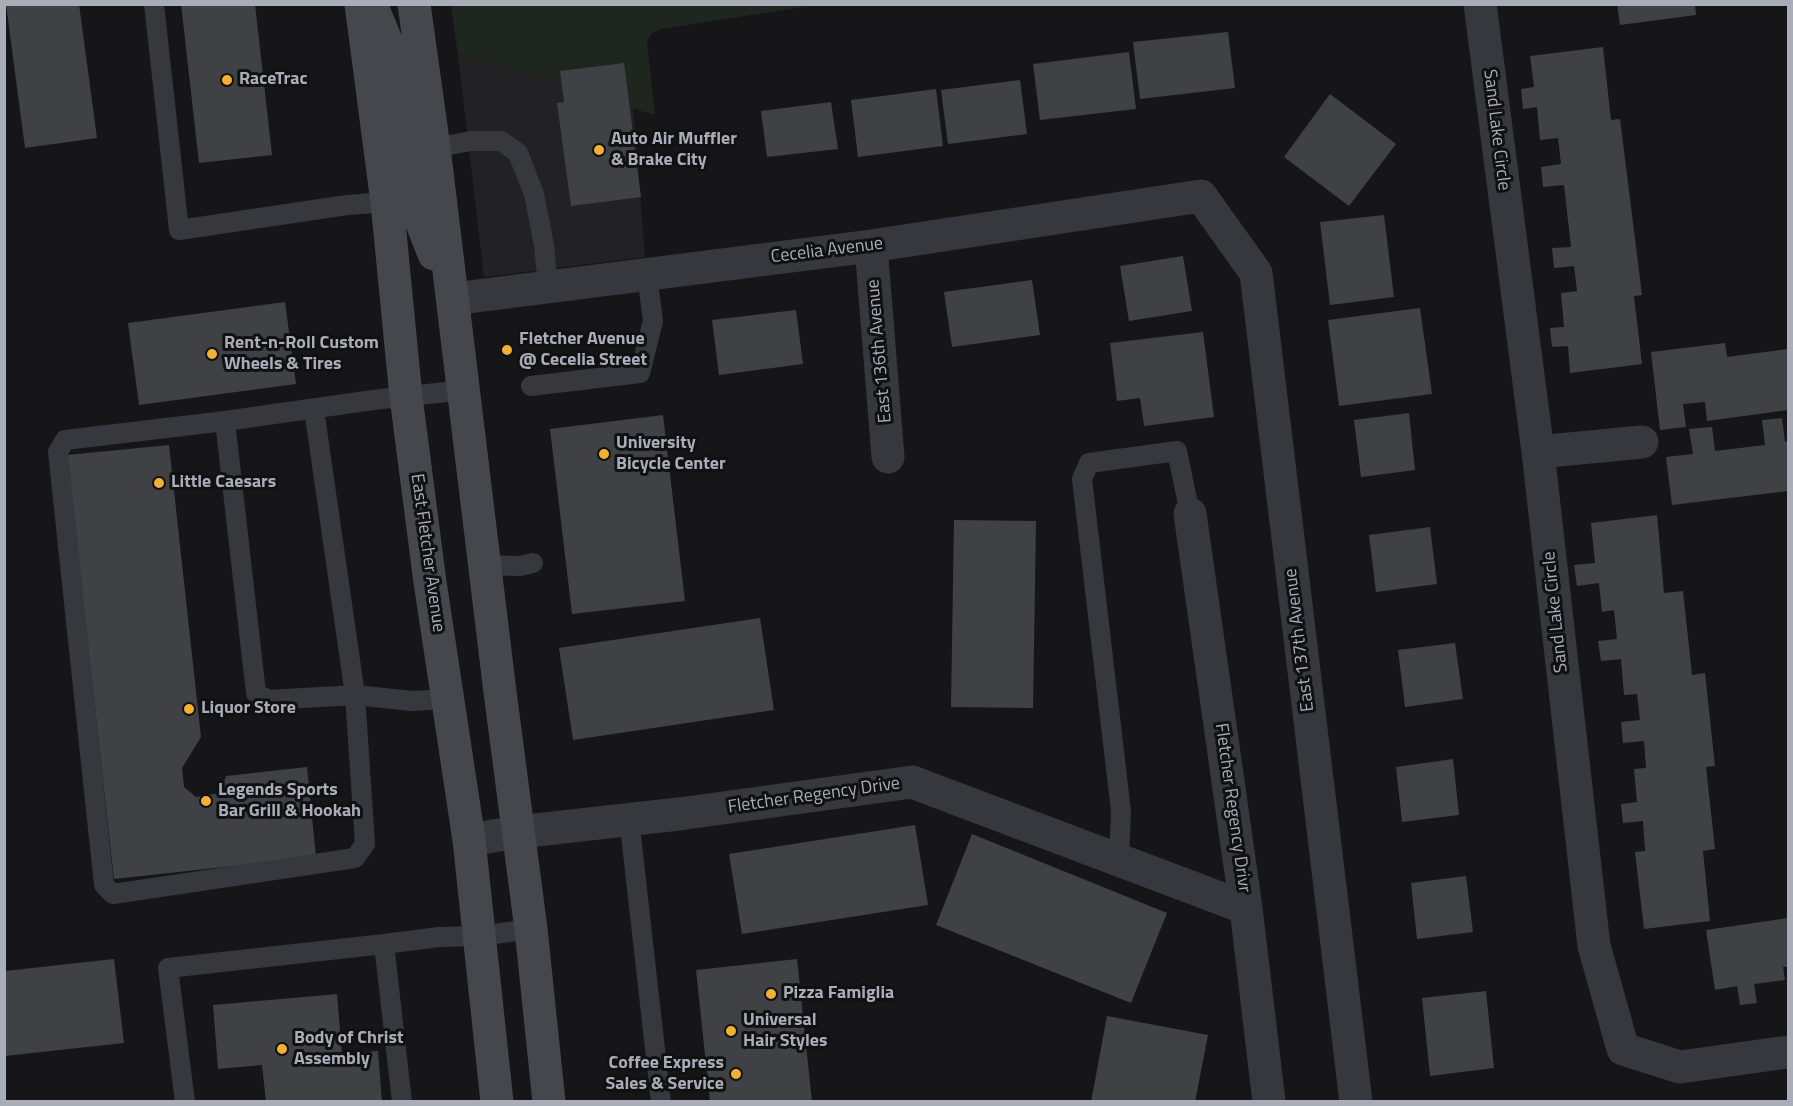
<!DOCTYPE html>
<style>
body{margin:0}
#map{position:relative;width:1793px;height:1106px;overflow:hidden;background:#161618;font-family:"Titillium Web",sans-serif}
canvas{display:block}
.frame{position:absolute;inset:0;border:6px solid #a8adb8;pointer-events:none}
</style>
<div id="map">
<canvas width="1793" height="1106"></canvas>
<div class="frame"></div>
</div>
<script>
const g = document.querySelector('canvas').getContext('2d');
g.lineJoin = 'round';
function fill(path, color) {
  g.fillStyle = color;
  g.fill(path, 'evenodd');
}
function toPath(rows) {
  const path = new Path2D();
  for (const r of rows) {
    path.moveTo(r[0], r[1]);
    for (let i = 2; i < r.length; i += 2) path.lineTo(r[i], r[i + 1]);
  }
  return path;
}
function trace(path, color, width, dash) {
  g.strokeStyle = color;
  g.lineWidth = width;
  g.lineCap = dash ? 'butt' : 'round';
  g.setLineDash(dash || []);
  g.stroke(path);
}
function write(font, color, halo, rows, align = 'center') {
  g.font = font + ' "Titillium Web",sans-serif';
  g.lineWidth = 6;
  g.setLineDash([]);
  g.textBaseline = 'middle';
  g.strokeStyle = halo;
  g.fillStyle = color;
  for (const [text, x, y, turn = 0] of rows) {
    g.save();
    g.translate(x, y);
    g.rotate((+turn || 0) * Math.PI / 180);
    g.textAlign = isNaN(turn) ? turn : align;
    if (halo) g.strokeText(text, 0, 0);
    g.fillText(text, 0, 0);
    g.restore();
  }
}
const built = toPath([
 [458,55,543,76,607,101,633,108,645,257,484,277]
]);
const green = toPath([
 [451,5,816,5,661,29,652,33,647,41,655,115,607,101,542,76,458,55]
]);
const building = toPath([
 [6,4,79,4,97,138,25,148],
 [181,4,255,4,272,155,199,163],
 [1617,4,1695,4,1696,15,1620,25],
 [1228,32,1235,88,1140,99,1133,42],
 [1603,47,1611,120,1620,119,1642,295,1634,296,1642,364,1570,373,1568,346,1552,347,1550,328,1564,327,1561,293,1577,291,1574,266,1554,268,1552,248,1571,247,1564,185,1543,187,1541,167,1561,164,1558,138,1540,140,1537,107,1523,109,1521,89,1534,87,1530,56],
 [1129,52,1136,109,1040,120,1033,64],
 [624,63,641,197,571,206,557,103,564,102,560,71],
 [1020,80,1027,134,948,144,941,90],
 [936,89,943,146,858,157,851,100],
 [1330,94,1396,144,1349,206,1284,157],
 [831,102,838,149,767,157,761,111],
 [1384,215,1394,297,1330,305,1320,222],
 [1183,256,1192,311,1129,321,1120,266],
 [1032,280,1040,335,952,347,944,292],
 [285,302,296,384,139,405,128,323],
 [1420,308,1432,394,1339,406,1328,320],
 [796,310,803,364,719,375,712,320],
 [1203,332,1214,417,1144,426,1140,398,1117,401,1110,343],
 [1725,343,1727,357,1788,349,1788,410,1707,421,1705,402,1683,404,1686,427,1660,430,1651,352],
 [1409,413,1415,470,1361,477,1354,420],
 [663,415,685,601,572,614,550,429],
 [1782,418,1785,442,1788,441,1788,491,1672,505,1666,457,1693,454,1689,429,1712,427,1715,451,1765,445,1762,420],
 [169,445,201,737,182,768,184,787,196,797,220,793,226,776,307,767,316,857,114,879,67,455],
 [1657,515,1664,593,1683,591,1692,675,1705,673,1715,766,1706,767,1715,849,1703,851,1710,921,1644,929,1635,852,1645,851,1643,821,1623,823,1621,804,1637,802,1634,769,1646,768,1644,741,1623,743,1621,722,1640,720,1637,694,1624,695,1621,659,1601,661,1598,641,1617,639,1614,610,1602,612,1599,583,1577,586,1574,565,1595,563,1591,523],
 [954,520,1036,521,1033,708,951,707],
 [1430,527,1437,584,1376,592,1369,535],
 [760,618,774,710,573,740,559,648],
 [1455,643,1463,699,1405,707,1398,650],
 [1453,759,1459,815,1402,822,1396,767],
 [915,825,928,905,742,934,729,854],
 [972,834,1167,913,1131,1003,936,925],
 [1466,876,1473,932,1417,939,1411,883],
 [1788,918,1788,967,1783,967,1785,980,1754,984,1757,1003,1740,1005,1737,986,1715,990,1706,930],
 [114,959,124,1043,5,1056,5,971],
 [797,959,812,1102,710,1102,696,970],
 [1486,991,1494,1068,1430,1076,1422,998],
 [337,994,342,1054,378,1051,382,1102,266,1102,262,1065,218,1069,213,1005],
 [1107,1016,1208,1035,1195,1102,1091,1102]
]);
const lane = toPath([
 [154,4,179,230,347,205,387,202],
 [434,148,471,141,501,141,518,153,534,194,544,245,548,287],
 [531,386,640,373,653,321,647,274],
 [225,421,65,440,58,452,104,885,113,894,355,858,365,844,355,695,314,409],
 [484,565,520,566,533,563],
 [449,699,412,701,355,695,268,700,256,693,225,421,373,400,464,390],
 [629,818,661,1102],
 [1119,861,1121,811,1082,479,1089,463,1177,451,1190,514],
 [185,1102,168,968,384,944],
 [402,1102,384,944,439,937,479,936,531,929]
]);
const street = toPath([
 [1480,4,1538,452,1594,946,1623,1049,1680,1067,1788,1052],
 [871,246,888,457],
 [453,299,871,246,1201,196,1256,273,1356,1102],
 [1538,452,1642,442],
 [1190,514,1246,908,1269,1102],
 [469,840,518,832,679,814,912,782,1246,908]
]);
const secondary = toPath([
 [361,4,387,202,406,397,430,582,469,840,497,1102],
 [414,4,434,148,500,692,531,929,549,1102],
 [373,9,393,58,413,200,434,254]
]);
const markers = [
 [227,80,6,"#f2b134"],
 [599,150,6,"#f2b134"],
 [507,350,6,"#f2b134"],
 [212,354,6,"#f2b134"],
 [604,454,6,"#f2b134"],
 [159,483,6,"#f2b134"],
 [189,709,6,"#f2b134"],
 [206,801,6,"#f2b134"],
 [771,994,6,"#f2b134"],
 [731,1031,6,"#f2b134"],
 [282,1049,6,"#f2b134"],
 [736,1074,6,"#f2b134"]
];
const poiNames = [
 ["RaceTrac",239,80],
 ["Auto Air Muffler",611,140],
 ["& Brake City",611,161],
 ["Fletcher Avenue",519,340],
 ["@ Cecelia Street",519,361],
 ["Rent-n-Roll Custom",224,344],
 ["Wheels & Tires",224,365],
 ["University",616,444],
 ["Bicycle Center",616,465],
 ["Little Caesars",171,483],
 ["Liquor Store",201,709],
 ["Legends Sports",218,791],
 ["Bar Grill & Hookah",218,812],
 ["Pizza Famiglia",783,994],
 ["Universal",743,1021],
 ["Hair Styles",743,1042],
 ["Body of Christ",294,1039],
 ["Assembly",294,1060],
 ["Coffee Express",724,1064,"right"],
 ["Sales & Service",724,1085,"right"]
];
const streetNames = [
 ["Sand Lake Circle",1496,130,83],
 ["Cecelia Avenue",827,251,-7],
 ["East 136th Avenue",880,351,-95],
 ["East Fletcher Avenue",427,553,82],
 ["Sand Lake Circle",1556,612,-96],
 ["East 137th Avenue",1300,640,-97],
 ["Fletcher Regency Drive",814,796,-8],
 ["Fletcher Regency Drivr",1232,808,82]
];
fill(built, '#222225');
fill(green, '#1e261f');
fill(building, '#404145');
trace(lane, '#37383d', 20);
trace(street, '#37383d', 33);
trace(secondary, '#45474d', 33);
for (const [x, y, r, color] of markers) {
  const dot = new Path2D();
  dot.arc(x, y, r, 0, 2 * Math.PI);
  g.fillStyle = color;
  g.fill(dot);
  trace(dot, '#111113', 2);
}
write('bold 18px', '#a8adb8', '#111113', poiNames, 'left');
write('18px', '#a8adb8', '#111113', streetNames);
</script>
